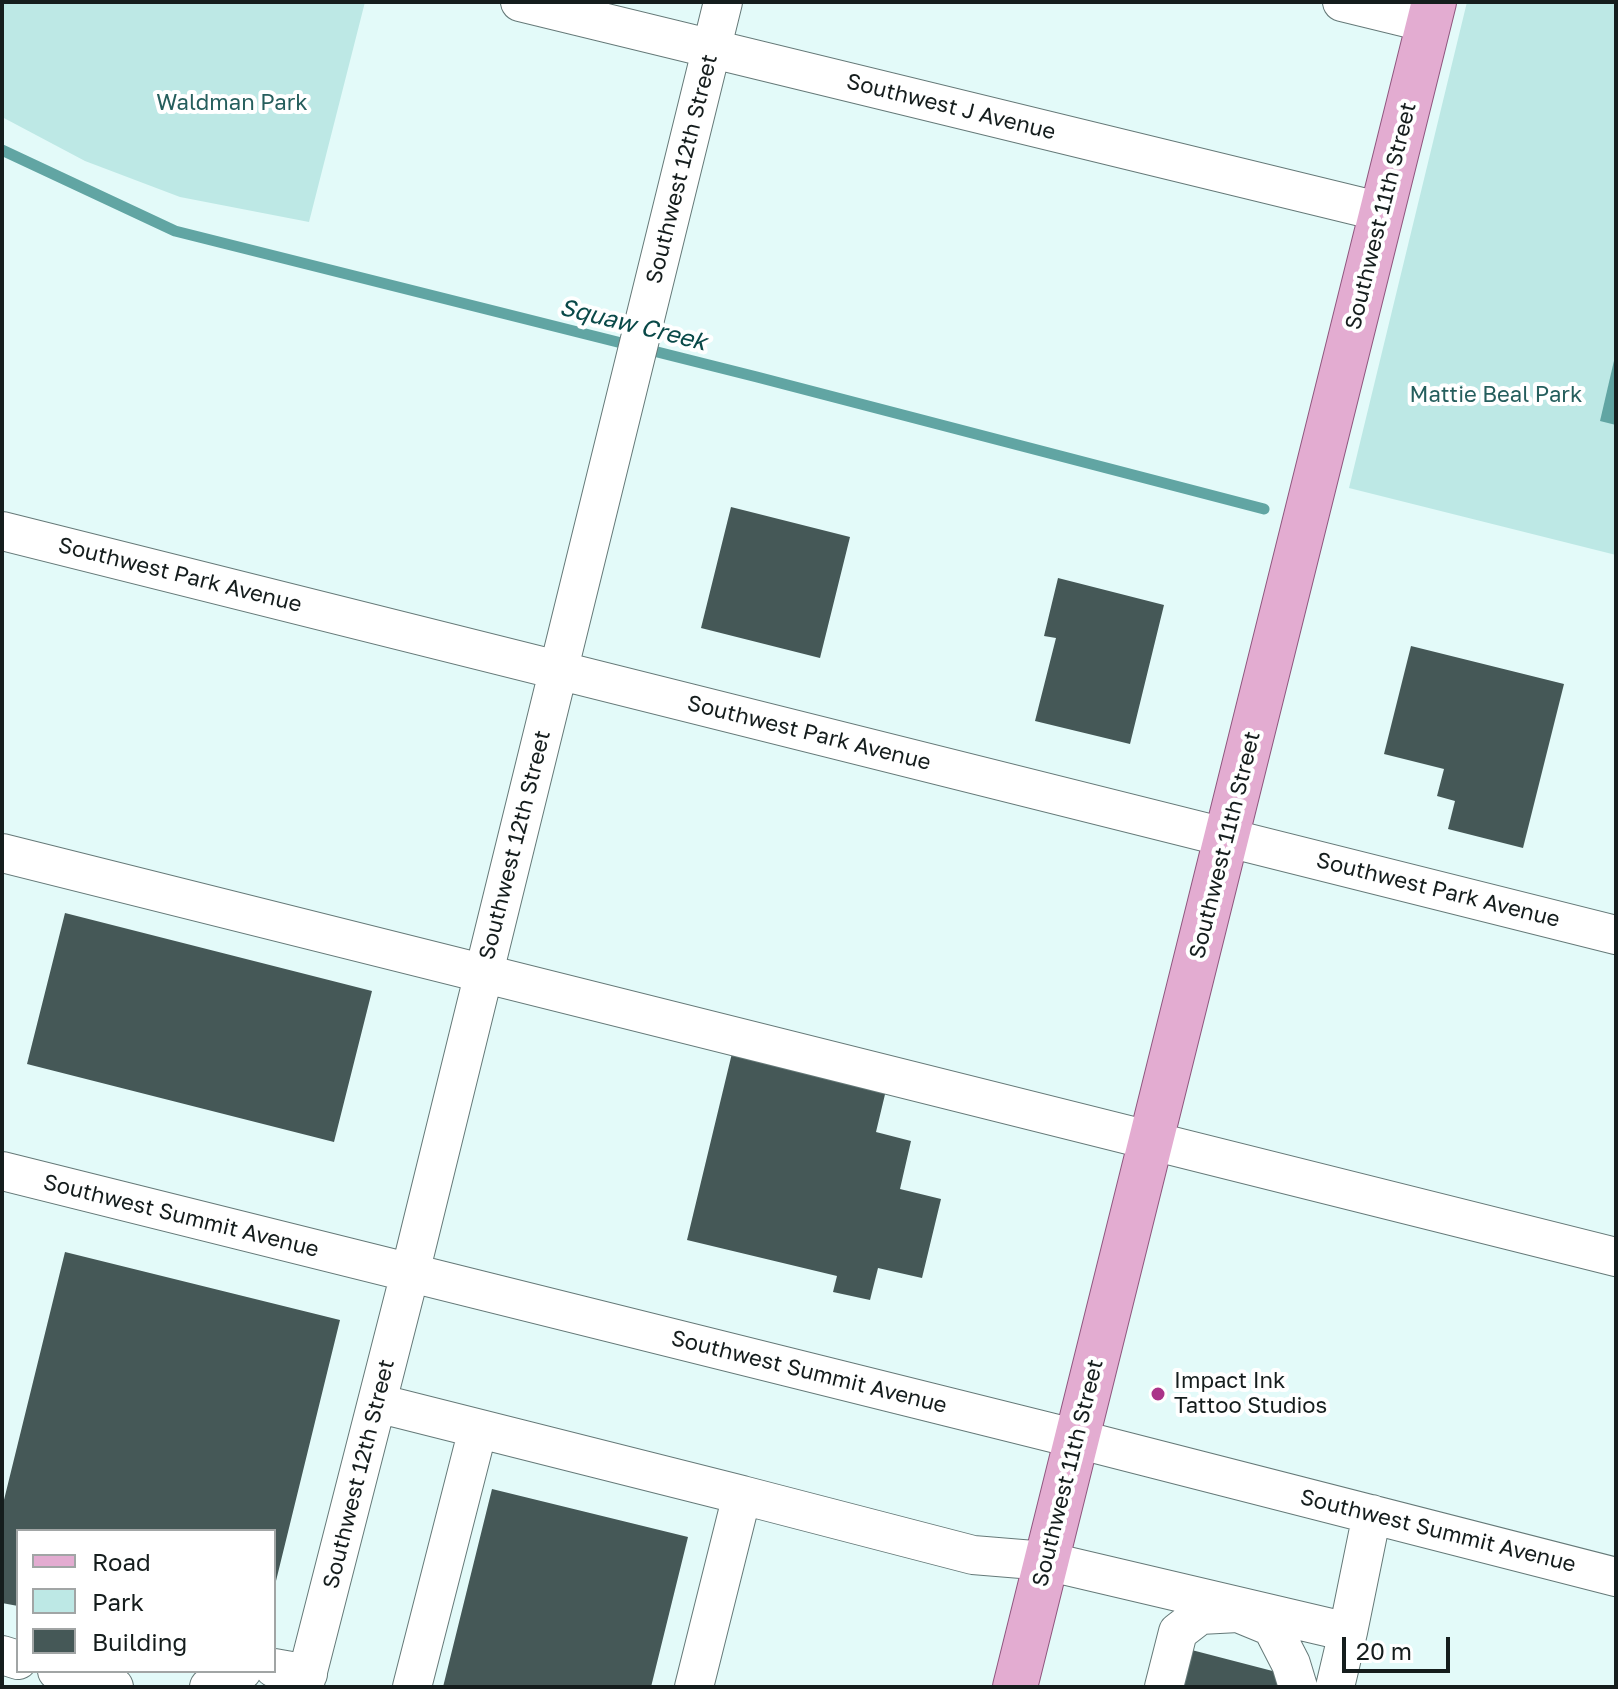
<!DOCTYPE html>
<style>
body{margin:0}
#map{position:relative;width:1618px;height:1689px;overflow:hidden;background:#e3faf9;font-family:"Golos Text",sans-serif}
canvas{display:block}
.frame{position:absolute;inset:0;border:4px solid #151d1d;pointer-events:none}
.legend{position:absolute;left:16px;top:1529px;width:260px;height:144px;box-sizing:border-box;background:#fff;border:2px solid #a1a5a5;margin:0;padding:10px 14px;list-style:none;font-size:24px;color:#151d1d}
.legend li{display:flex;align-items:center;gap:16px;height:40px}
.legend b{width:40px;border:2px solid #a1a5a5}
.scale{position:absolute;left:1342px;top:1637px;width:108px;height:36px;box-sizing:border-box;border:4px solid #151d1d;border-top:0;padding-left:10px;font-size:24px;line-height:28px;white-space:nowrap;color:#151d1d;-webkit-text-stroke:6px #fff;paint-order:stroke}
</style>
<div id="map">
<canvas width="1618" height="1689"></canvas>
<div class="frame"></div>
<ul class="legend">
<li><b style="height:10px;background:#e3acd1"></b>Road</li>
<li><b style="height:22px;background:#bde8e5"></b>Park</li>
<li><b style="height:22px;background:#455857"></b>Building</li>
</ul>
<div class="scale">20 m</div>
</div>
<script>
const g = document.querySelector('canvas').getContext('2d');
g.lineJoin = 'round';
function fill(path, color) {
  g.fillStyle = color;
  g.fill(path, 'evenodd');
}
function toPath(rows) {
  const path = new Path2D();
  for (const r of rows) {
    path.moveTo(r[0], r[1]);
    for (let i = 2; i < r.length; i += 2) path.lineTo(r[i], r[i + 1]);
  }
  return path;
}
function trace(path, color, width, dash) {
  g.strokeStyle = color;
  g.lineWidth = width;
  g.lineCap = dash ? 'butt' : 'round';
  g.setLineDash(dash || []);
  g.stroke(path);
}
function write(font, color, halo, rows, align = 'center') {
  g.font = font + ' "Golos Text",sans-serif';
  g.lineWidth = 8;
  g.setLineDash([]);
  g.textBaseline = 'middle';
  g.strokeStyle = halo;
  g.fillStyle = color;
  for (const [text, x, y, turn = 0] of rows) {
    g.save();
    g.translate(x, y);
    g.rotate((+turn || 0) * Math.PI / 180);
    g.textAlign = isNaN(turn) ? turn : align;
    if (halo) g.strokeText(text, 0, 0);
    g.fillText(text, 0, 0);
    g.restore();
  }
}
const green = toPath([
 [2,2,365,2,309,222,180,197,85,161,2,117],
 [1467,2,1616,2,1616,555,1349,488]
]);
const water = toPath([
 [1616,352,1616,425,1600,421]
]);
const stream = toPath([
 [2,150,175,231,757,377,1264,509]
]);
const building = toPath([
 [731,507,850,537,820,658,701,628],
 [1058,578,1164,605,1130,744,1035,721,1056,638,1044,636],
 [1411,646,1564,684,1523,848,1448,829,1455,801,1437,796,1444,769,1384,754],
 [65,913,372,991,334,1142,27,1064],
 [733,1049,887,1086,876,1132,911,1141,900,1189,941,1199,922,1278,878,1268,870,1300,833,1292,837,1276,687,1240],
 [65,1252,340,1320,275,1585,274,1531,18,1531,18,1606,2,1603,2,1508],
 [492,1489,688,1537,651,1687,443,1687],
 [1184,1648,1288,1675,1285,1687,1174,1687]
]);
const minor = toPath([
 [520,2,1382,212],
 [1342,2,1428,23],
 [2,531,1616,935],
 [2,853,1616,1257],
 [2,1171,1077,1439,1616,1577],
 [377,1403,742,1495],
 [1348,1632,1372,1514],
 [2,1655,18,1660],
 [274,1668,308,1674],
 [57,1671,114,1687],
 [209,1687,242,1671],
 [304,1687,410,1273,723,2],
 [412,1687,478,1429],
 [694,1687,742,1495,973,1555,1046,1561,1348,1632,1335,1687],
 [1164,1687,1178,1632,1200,1615,1238,1613,1272,1627,1291,1664,1298,1687]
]);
const major = toPath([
 [1015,1687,1434,2]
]);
const markers = [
 [1158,1394,8,"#aa3389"]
];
const parkNames = [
 ["Waldman Park",232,103],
 ["Mattie Beal Park",1496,395]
];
const streetNames = [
 ["Southwest J Avenue",951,107,14],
 ["Southwest 12th Street",682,169,-76],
 ["Southwest 11th Street",1381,216,-76],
 ["Southwest Park Avenue",180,575,14],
 ["Southwest Park Avenue",809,733,14],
 ["Southwest 12th Street",515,845,-76],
 ["Southwest 11th Street",1225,845,-76],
 ["Southwest Park Avenue",1438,890,14],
 ["Southwest Summit Avenue",181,1216,14],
 ["Southwest Summit Avenue",809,1372,14],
 ["Southwest 11th Street",1068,1473,-76],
 ["Southwest 12th Street",359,1474,-76],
 ["Southwest Summit Avenue",1438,1531,14]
];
const poiNames = [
 ["Impact Ink",1174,1381],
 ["Tattoo Studios",1174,1406]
];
const waterNames = [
 ["Squaw Creek",633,325,14]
];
fill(green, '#bde8e5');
fill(water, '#61a5a3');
trace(stream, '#61a5a3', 11);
fill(building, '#455857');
trace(minor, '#657978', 40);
trace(major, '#8f567e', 46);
trace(minor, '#fff', 38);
trace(major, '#e3acd1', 44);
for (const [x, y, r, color] of markers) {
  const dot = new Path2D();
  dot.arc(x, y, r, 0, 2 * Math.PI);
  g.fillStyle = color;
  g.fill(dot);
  trace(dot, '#fff', 3);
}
write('22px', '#255e5d', '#fff', parkNames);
write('22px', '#151d1d', '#fff', streetNames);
write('22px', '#151d1d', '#fff', poiNames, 'left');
write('italic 24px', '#094948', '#fff', waterNames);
</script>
